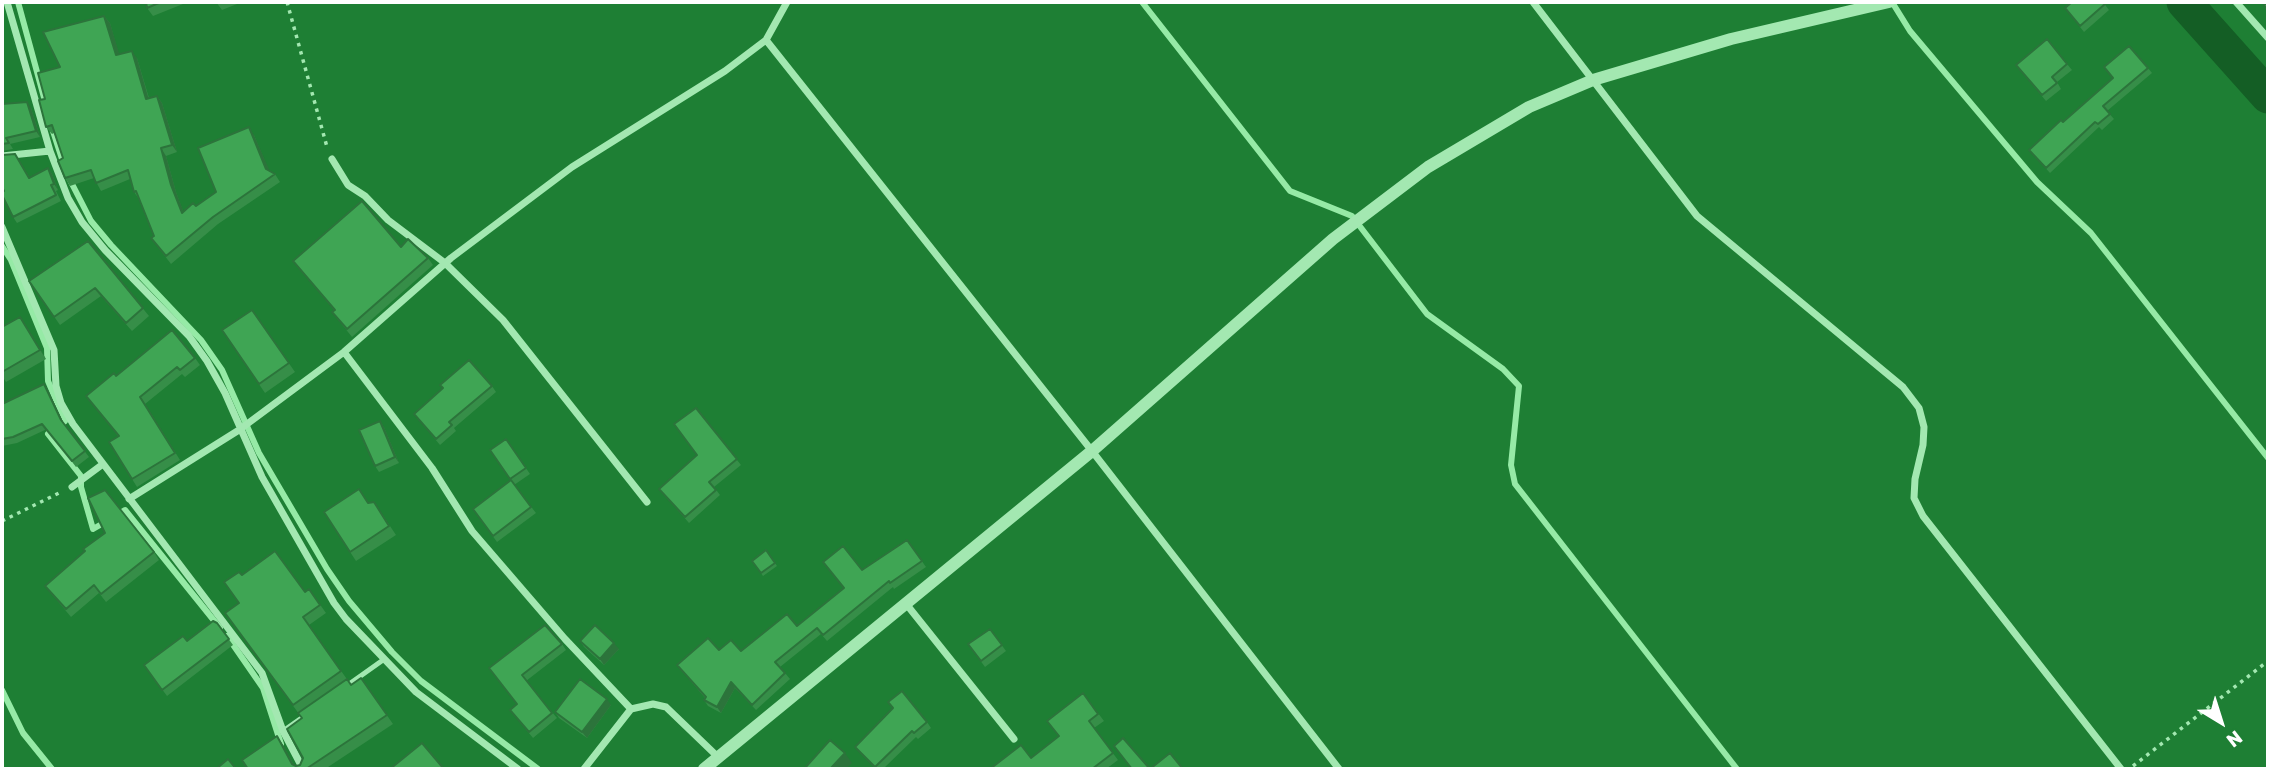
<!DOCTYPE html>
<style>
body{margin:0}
#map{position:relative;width:2270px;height:771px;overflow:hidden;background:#1e7f34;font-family:Rubik,sans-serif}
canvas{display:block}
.frame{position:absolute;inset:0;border:4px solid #fff;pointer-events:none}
.north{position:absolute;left:2186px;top:687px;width:70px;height:70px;-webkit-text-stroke:5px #1e7f34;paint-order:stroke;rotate:142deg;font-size:19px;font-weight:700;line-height:28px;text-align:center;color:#fff}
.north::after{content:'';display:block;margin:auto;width:24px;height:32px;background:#fff;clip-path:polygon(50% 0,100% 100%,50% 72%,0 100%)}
</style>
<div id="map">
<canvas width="2270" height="771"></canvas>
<div class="frame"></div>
<div class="north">N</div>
</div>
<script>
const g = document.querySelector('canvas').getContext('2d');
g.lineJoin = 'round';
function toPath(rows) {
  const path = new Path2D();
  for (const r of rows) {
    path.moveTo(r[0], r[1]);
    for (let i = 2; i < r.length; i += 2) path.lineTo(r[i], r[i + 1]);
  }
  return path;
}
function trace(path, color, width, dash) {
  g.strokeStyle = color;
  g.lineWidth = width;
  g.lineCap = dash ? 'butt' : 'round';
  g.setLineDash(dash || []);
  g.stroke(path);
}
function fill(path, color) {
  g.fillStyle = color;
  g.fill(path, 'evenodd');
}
const stream = toPath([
 [18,2,46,105],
 [1142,2,1290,191,1352,216,1427,314,1503,369,1519,386,1511,465,1515,484,1737,769],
 [1892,2,1910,31,2037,182,2091,233,2268,458],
 [52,128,64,165],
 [69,178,91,221,111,245,201,340,222,370,259,453,327,569,349,601,392,652,421,681,538,769],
 [2,246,11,260,47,348,48,381,65,421,48,434,81,476,81,487,93,529,107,521],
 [117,515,125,510,220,628],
 [227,636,263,688,281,744],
 [2,690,23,733,52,769]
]);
const river = toPath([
 [2184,2,2268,96]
]);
const path = toPath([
 [287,2,327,147],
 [2,521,61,492],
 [2133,766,2268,661]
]);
const service = toPath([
 [345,687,383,660],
 [283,731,303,717]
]);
const minor = toPath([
 [7,2,50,151,68,198,82,222,105,250,189,336,207,361,225,393,262,477,334,603,346,619,416,692,518,769],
 [1533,2,1697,216,1903,387,1919,408,1924,427,1923,445,1915,479,1914,498,1923,516,2121,769],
 [2236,2,2268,38],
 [766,40,787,2],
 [2,156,50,151],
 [332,159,348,185,365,196,388,220,445,263,503,320,647,502],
 [2,227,54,350,56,386,61,403,73,424,262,673,283,731,303,769],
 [344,352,432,468,472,531,565,639,631,709,653,704,666,707,718,757],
 [72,487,103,464],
 [129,499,239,430,344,352,451,258,572,167,725,71,766,40,1092,451,1339,769],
 [907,605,1014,739],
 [584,769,631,709]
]);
const tertiary = toPath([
 [704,769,1092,451,1333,239,1428,167,1529,107,1593,80,1731,39,1889,2]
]);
const wall = toPath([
 [146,2,188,2,153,16,147,8],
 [216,2,242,2,222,10],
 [2103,2,2109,10,2084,32,2065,8],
 [104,16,110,23,119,55,137,58,149,98,157,96,162,103,177,152,166,156,176,192,183,211,196,206,216,192,254,135,269,171,275,174,280,182,218,224,171,264,151,238,154,236,139,199,134,192,130,179,101,191,94,178,70,186,65,178,63,158,54,133,52,134,46,127,45,99,60,67],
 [2067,64,2072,70,2057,82,2061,89,2046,101,2016,65],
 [2104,67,2148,68,2152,73,2107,111,2114,119,2102,130,2099,127,2050,173,2029,150,2063,122,2113,78],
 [2,104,31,108,40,137,10,144,13,149,2,151],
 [15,154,30,178,48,168,52,174,58,190,56,191,61,201,17,223,13,217,4,191],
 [88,241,149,316,132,331,101,296,60,325,29,281],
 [401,247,428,258,433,265,352,337,332,312,334,310,293,261],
 [252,310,295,372,265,393,222,330],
 [2,325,3,327,26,326,46,359,6,382,2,376],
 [195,358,200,365,185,377,182,374,145,404,180,460,137,487,109,442,118,436,86,396,116,376],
 [44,384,48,390,64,424,89,457,76,467,47,429,17,443,2,446,2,410],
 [492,386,496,392,454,428,456,431,440,445,414,414],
 [696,408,741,465,714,487,720,495,689,523,659,489,697,455],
 [380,421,384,427,399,463,379,472,375,466],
 [506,439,530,474,514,485,536,513,497,542,473,509,511,480,490,450],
 [374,502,396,535,356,561,324,512],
 [907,540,926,567,894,589,893,587,827,641,821,634,780,667,790,679,756,710,735,688,721,713,708,706,704,700,705,698,677,665,719,650,741,651,797,626,844,589,823,562,862,570],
 [766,550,777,566,763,576,752,561],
 [154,552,159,560,106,602,99,593,71,617,45,586],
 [242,575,305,592,309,589,326,613,309,625,351,685,361,678,393,724,325,769,248,769,277,736,283,745,294,765,296,766,300,765,303,758,302,718,225,613,239,603],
 [217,623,233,645,167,696,144,665],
 [990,629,1006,651,985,667,968,644],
 [580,641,619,649,604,665,584,647],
 [562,644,566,650,526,681,557,718,533,738,510,710,517,704,489,668],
 [1083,693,1104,721,1094,728,1118,760,1106,769,990,769,1031,758,1058,737],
 [611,705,587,738,559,718,555,712],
 [927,722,931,728,918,739,916,737,883,769,876,769,860,753,855,747]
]);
const shadedWall = toPath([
 [104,16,110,23,122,63,116,55],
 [132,51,137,58,151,107,146,99],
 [157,96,162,103,177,152,172,145],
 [27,102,31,108,40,137,36,131],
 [249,127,254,135,272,176,266,169],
 [161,148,166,156,176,192,187,220,182,213,171,185],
 [48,168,52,174,58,190,54,184],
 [20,317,26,326,46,359,40,350],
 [44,384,48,390,65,426,61,420],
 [380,421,384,427,399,463,395,457],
 [614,643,619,649,604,665,600,659],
 [731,682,735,688,721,713,717,707],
 [607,699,611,705,587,738,582,732],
 [277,736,283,745,296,769,292,764],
 [845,753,852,763,846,769,832,769,831,768]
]);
const building = toPath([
 [146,2,161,2,147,8,146,2],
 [2072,2,2103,2,2105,4,2080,26,2065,8,2072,2],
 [2268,2,2268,12,2264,5,2268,2],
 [104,16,116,55,132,51,146,99,157,96,172,145,161,148,171,185,182,213,193,203,196,206,216,192,198,148,249,127,266,169,275,174,213,217,166,256,151,238,154,236,136,191,134,192,128,170,96,183,91,170,65,178,58,161,63,158,52,125,46,127,39,100,45,99,38,73,60,67,43,32,104,16],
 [2047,39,2067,64,2052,77,2057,83,2042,95,2016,65,2047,39],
 [2129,46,2148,68,2103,106,2110,114,2098,124,2095,122,2046,168,2029,150,2061,120,2063,122,2113,78,2104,67,2129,46],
 [27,102,36,131,6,138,9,143,2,144,2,104,27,102],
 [15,154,29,178,48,168,54,184,51,185,56,195,13,217,2,195,2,192,4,191,2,187,2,155,15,154],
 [362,201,401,247,408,239,428,258,347,329,332,312,335,310,293,261,362,201],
 [88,241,143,308,126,323,95,288,54,317,29,281,88,241],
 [252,310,289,363,259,384,222,330,252,310],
 [20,317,40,350,2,372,2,326,2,327,20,317],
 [172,330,195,358,180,370,177,367,140,397,175,453,132,479,109,442,119,436,86,396,114,373,116,376,172,330],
 [469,360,492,386,449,422,452,425,436,439,414,414,443,388,440,385,469,360],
 [44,384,61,420,85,451,72,461,42,424,13,437,2,439,2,410,3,409,2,404,44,384],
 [696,408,737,459,709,482,716,490,685,517,659,489,697,455,674,424,696,408],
 [380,421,395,457,375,466,359,430,380,421],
 [506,439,526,468,510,479,490,450,506,439],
 [511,480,531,507,493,536,473,509,511,480],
 [359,489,368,503,374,502,389,526,350,552,324,512,359,489],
 [105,490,154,552,101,594,94,585,66,609,45,586,85,551,83,549,105,533,88,498,105,490],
 [907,540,922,561,890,583,889,581,823,635,817,628,775,662,785,673,752,705,731,682,717,707,704,700,706,697,677,665,708,638,719,650,731,640,741,651,787,614,797,626,844,588,823,562,843,546,862,570,907,540],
 [766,550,775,563,761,573,752,561,766,550],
 [275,551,305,592,309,589,320,605,303,617,341,671,293,705,225,613,239,603,224,582,239,572,242,575,275,551],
 [213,621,217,623,229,639,162,690,144,665,183,636,187,641,213,621],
 [545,625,562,644,522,675,552,713,529,732,510,710,517,704,489,668,545,625],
 [595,625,614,643,600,659,580,641,595,625],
 [990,629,1002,645,981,661,968,644,990,629],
 [361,678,387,715,306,769,248,769,242,760,277,736,292,764,296,766,300,765,303,758,287,729,302,718,298,713,347,679,351,685,361,678],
 [580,679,607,699,582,732,555,712,580,679],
 [902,691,927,722,914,733,912,731,875,767,855,747,893,708,888,702,902,691],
 [1083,693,1098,714,1089,721,1113,753,1092,769,990,769,1021,745,1031,758,1059,736,1047,721,1083,693],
 [1123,738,1150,769,1170,753,1183,769,1132,769,1114,746,1123,738],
 [830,740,845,753,831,768,833,769,804,769,830,740],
 [422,743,444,769,390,769,422,743],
 [228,759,236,769,216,769,228,759]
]);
trace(stream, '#96eaa6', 6);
trace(river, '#145e25', 35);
trace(path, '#a3e8b1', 3.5, [3.5, 5]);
trace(service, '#a3e8b1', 5);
trace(minor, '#a3e8b1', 7);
trace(tertiary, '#a3e8b1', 12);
fill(wall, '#368e48');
fill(shadedWall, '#2c743b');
fill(building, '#3fa554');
trace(building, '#2c743b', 2);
</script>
